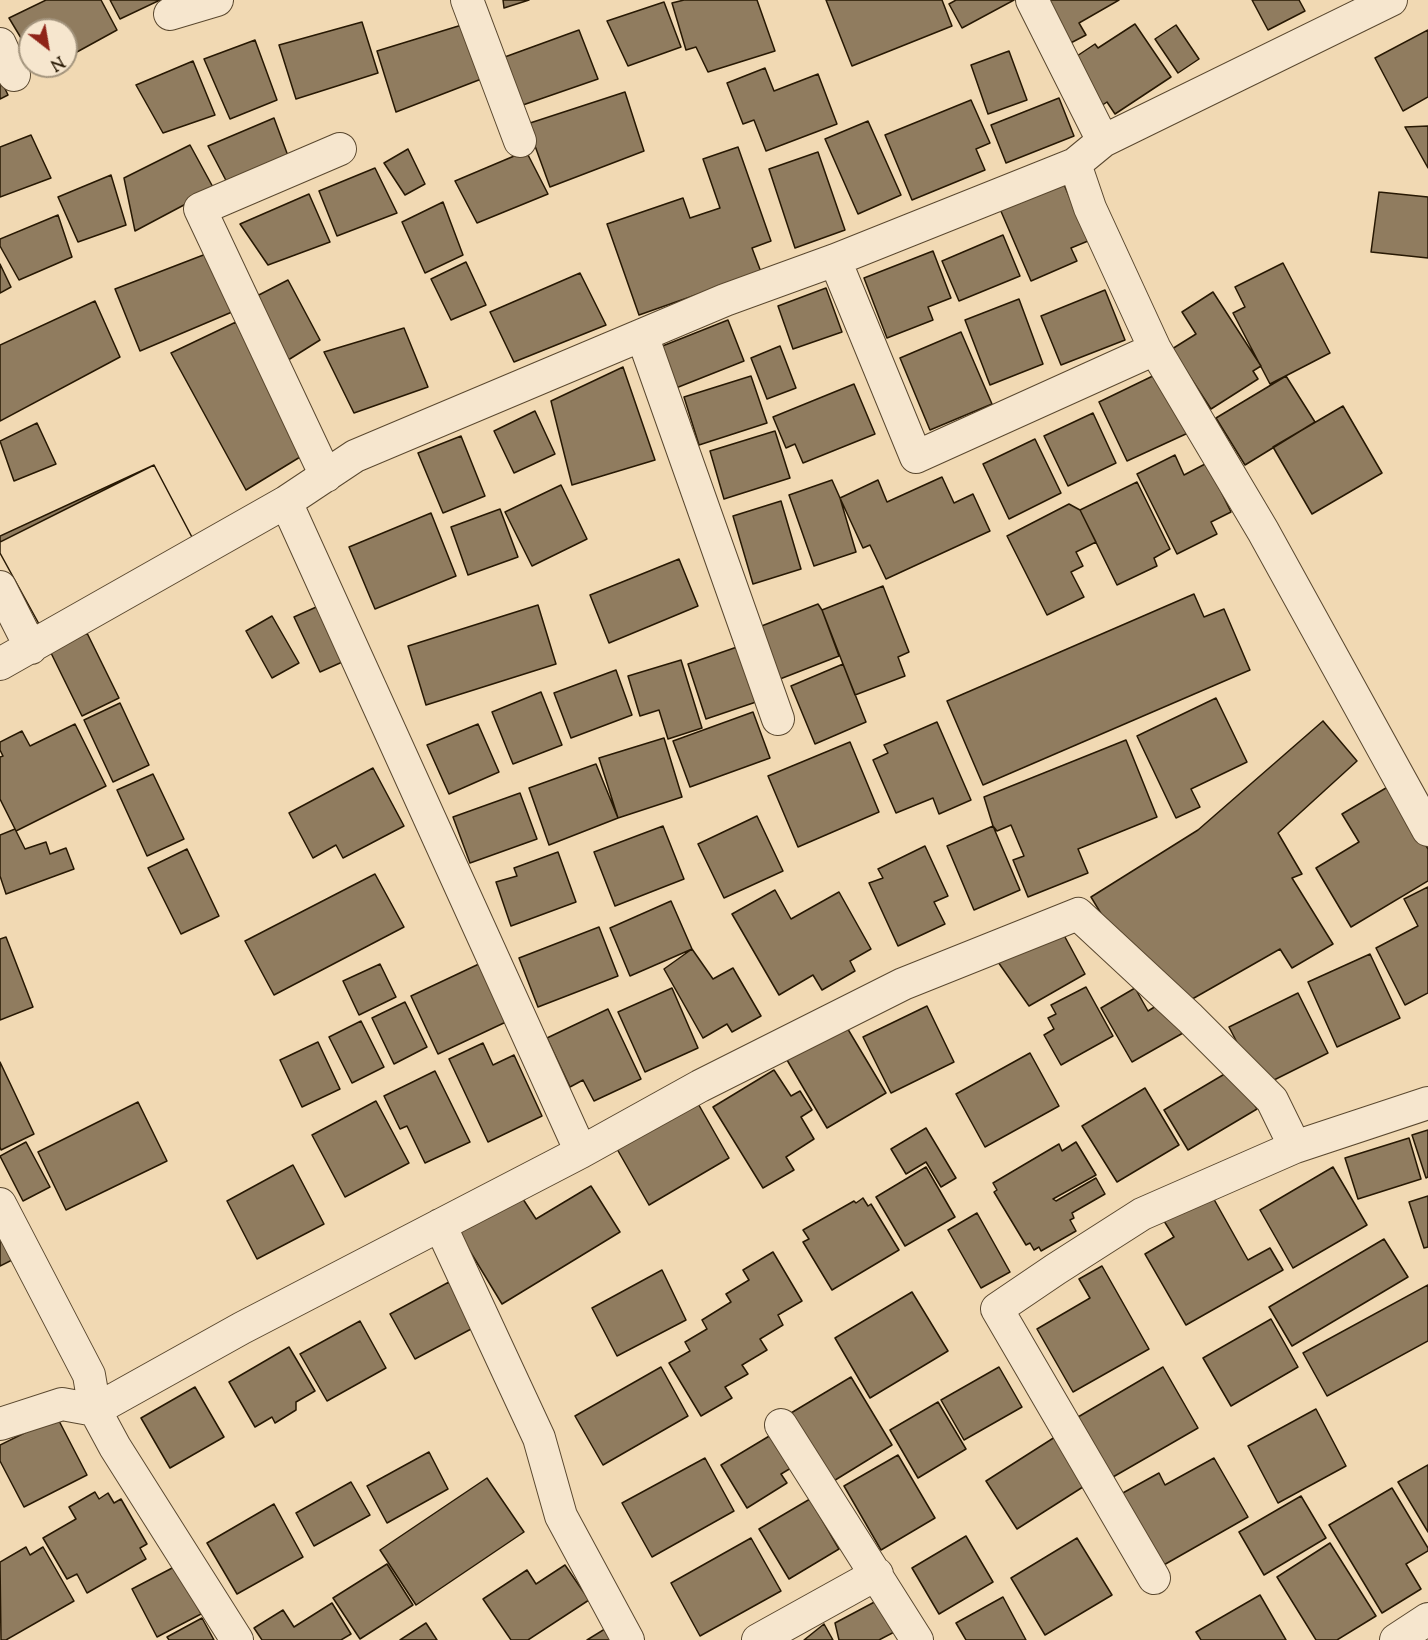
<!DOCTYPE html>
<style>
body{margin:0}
#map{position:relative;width:1428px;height:1640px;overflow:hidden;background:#f1d9b3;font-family:"Sorts Mill Goudy",serif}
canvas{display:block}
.north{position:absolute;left:18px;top:18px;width:60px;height:60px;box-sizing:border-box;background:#f6e6ce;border:2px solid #a3947d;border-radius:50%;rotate:149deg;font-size:16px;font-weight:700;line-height:24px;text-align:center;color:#271803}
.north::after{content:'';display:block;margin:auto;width:21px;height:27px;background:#8f2418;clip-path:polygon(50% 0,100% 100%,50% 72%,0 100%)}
</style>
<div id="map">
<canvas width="1428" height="1640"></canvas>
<div class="north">N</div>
</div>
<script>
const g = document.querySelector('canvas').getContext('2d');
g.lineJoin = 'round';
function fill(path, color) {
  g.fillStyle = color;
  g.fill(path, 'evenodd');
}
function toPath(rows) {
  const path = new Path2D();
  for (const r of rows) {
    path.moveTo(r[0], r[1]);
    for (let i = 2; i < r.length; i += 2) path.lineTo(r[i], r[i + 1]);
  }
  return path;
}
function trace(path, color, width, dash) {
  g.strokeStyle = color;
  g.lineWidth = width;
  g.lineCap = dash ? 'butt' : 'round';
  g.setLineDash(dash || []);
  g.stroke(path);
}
const building = toPath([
 [46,0,101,0,117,30,66,58,66,30,30,30,30,53,9,18,46,0],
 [110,0,160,0,120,19,110,0],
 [503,0,529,0,504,8,503,0],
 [684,0,757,0,775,51,708,72,696,47,686,50,672,3,684,0],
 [826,0,942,0,952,26,852,66,826,0],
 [956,0,1014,0,962,28,949,4,956,0],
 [1044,0,1119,0,1079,23,1086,35,1063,47,1044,0],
 [1252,0,1299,0,1305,11,1268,30,1252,0],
 [664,2,681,47,628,66,607,21,664,2],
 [362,22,378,73,296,99,279,45,362,22],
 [465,24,484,78,396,112,377,51,465,24],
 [1135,24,1171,77,1115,114,1107,102,1101,106,1071,60,1095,44,1098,48,1135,24],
 [1176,25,1199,59,1178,73,1155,39,1176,25],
 [579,30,598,79,520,106,502,58,579,30],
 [1428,30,1428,97,1403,111,1375,58,1428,30],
 [255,40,277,100,230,119,204,59,255,40],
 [1009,51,1027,100,988,114,971,65,1009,51],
 [193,61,215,115,163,133,136,85,193,61],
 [38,66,52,66,42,72,38,66],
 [765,68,774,91,818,74,837,124,766,151,754,120,743,124,727,83,765,68],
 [0,78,8,95,0,99,0,78],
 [625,92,644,151,550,187,527,124,625,92],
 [1059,98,1074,136,1006,163,991,125,1059,98],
 [971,100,990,143,976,149,985,170,912,200,885,135,971,100],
 [274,118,291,164,231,190,208,146,274,118],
 [868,121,901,195,858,214,825,139,868,121],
 [1428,126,1428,168,1405,127,1428,126],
 [31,135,51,178,0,197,0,147,31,135],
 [190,145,214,189,135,231,124,178,190,145],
 [738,147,771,241,752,248,761,272,639,315,607,224,683,198,690,218,720,208,703,159,738,147],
 [408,149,425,184,405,195,384,163,408,149],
 [526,151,548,194,477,223,455,181,526,151],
 [818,152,845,230,795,248,769,169,818,152],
 [375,168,397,213,337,236,319,191,375,168],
 [111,175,126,225,78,242,58,197,111,175],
 [1063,182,1088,241,1071,248,1077,261,1031,281,1000,209,1063,182],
 [1379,192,1428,197,1428,258,1371,252,1379,192],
 [309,194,330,242,268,265,240,224,309,194],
 [443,202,463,255,425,273,402,222,443,202],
 [58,215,72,257,19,280,0,246,0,239,58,215],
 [1003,235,1020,276,959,301,942,261,1003,235],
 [933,251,951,298,928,307,933,320,887,338,864,278,933,251],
 [206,254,232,312,140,351,115,289,206,254],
 [466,262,486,305,451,320,431,279,466,262],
 [1283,263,1330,353,1270,384,1233,313,1245,307,1235,287,1283,263],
 [0,264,11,287,0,293,0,264],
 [580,273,606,325,514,362,490,312,580,273],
 [288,280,320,340,285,362,253,298,288,280],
 [826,288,842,332,793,349,778,306,826,288],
 [1105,290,1125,340,1061,365,1041,316,1105,290],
 [1213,292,1261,366,1253,371,1258,379,1211,409,1172,349,1196,334,1182,312,1213,292],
 [1019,299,1043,364,990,385,965,320,1019,299],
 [95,301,120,357,0,421,0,345,95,301],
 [728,320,744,361,676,388,660,347,728,320],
 [236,322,305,454,246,490,171,353,236,322],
 [404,328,428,387,354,413,324,352,404,328],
 [961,332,992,404,930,430,900,358,961,332],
 [780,346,796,388,767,399,751,358,780,346],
 [623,367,655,460,572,485,551,401,623,367],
 [1159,373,1188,433,1127,461,1099,402,1159,373],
 [751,376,767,423,699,445,684,397,751,376],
 [1286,376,1315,422,1245,465,1216,418,1286,376],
 [854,384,875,434,803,463,795,444,786,448,773,417,854,384],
 [1343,406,1382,473,1312,514,1273,447,1343,406],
 [535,411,555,454,514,473,494,431,535,411],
 [1093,413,1116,463,1068,486,1044,436,1093,413],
 [37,423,56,464,14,481,0,441,37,423],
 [775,431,790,478,724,499,710,451,775,431],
 [461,436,485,496,443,513,418,453,461,436],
 [1035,439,1061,493,1009,519,983,464,1035,439],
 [1175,455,1184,475,1207,463,1231,512,1211,522,1217,534,1177,554,1137,474,1175,455],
 [154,465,193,539,39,624,0,553,0,542,154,465],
 [154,465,193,539,39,624,0,553,0,536,154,465],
 [942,477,954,503,973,494,990,531,886,579,870,545,863,548,840,498,878,480,887,502,942,477],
 [832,480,840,498,856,552,814,566,789,495,832,480],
 [1137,482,1170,549,1154,558,1157,566,1117,585,1080,510,1137,482],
 [561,485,587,539,532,566,505,512,561,485],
 [781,501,801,569,753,584,733,516,781,501],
 [1069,504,1080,510,1096,542,1076,552,1083,566,1071,572,1084,597,1047,615,1007,536,1069,504],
 [500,509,518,557,468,575,451,527,500,509],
 [431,513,456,576,375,609,349,547,431,513],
 [679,559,698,606,609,643,590,595,679,559],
 [883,586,909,652,898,657,905,676,855,695,822,610,883,586],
 [1194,594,1204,617,1224,609,1250,670,983,785,947,701,1194,594],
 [323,604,349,659,320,672,294,617,323,604],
 [818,604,822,610,839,656,780,679,759,627,818,604],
 [538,605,556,664,426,705,408,646,538,605],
 [272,616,299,663,272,678,246,631,272,616],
 [87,633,119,698,82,716,50,651,87,633],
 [737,647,756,702,706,719,688,664,737,647],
 [681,660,702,728,668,739,659,710,640,716,628,676,681,660],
 [843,664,866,722,815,744,791,686,843,664],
 [616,670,632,715,571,738,554,693,616,670],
 [541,692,562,745,513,764,492,712,541,692],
 [1216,698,1247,762,1191,789,1200,807,1176,818,1137,736,1216,698],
 [120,703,149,765,113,782,84,720,120,703],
 [753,712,770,758,690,787,673,741,753,712],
 [1323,721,1357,761,1278,833,1302,874,1292,878,1333,944,1292,968,1280,949,1187,1002,1114,935,1091,897,1198,830,1323,721],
 [937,722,971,800,939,814,933,798,896,813,873,760,888,753,884,745,937,722],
 [75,724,106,786,16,831,0,799,0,757,3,756,0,750,0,742,22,731,30,746,75,724],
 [478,724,499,772,449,794,427,745,478,724],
 [664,738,682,797,618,818,599,758,664,738],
 [1126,740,1157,817,1078,849,1088,873,1028,897,1013,860,1024,856,1011,825,997,831,993,826,984,797,1126,740],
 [850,742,879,812,798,847,768,776,850,742],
 [596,764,618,818,549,845,529,788,596,764],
 [373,768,404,826,343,858,336,845,313,858,289,813,373,768],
 [153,774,184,839,147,856,117,790,153,774],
 [1391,785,1428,849,1428,881,1351,927,1316,868,1359,842,1342,814,1391,785],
 [520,793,537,839,470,863,453,817,520,793],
 [757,816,783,871,724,898,698,844,757,816],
 [663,826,684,879,615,906,594,852,663,826],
 [993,826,1020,890,974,910,947,846,993,826],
 [15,829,25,849,46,842,50,854,66,848,74,869,6,894,0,876,0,835,15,829],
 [925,846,948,896,934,902,945,924,898,946,869,883,883,878,878,869,925,846],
 [187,849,219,916,181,934,148,868,187,849],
 [558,852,576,902,511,926,496,882,517,876,514,868,558,852],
 [375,874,404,927,274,995,245,941,375,874],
 [1428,887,1428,993,1405,1005,1376,948,1418,926,1404,899,1428,887],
 [775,890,791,919,839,892,871,949,850,961,855,971,822,990,813,975,779,995,732,914,775,890],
 [671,901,692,949,630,976,610,928,671,901],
 [1059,926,1085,974,1029,1006,998,962,1059,926],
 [599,927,618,976,538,1007,519,958,599,927],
 [6,937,33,1007,0,1020,0,939,6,937],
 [692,949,713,979,733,968,761,1016,732,1032,727,1024,703,1038,664,969,692,949],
 [1370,954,1400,1018,1337,1047,1308,982,1370,954],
 [481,963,508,1021,438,1054,411,996,481,963],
 [380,964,396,997,359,1015,343,981,380,964],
 [1086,987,1113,1036,1061,1065,1044,1035,1054,1029,1048,1018,1056,1014,1051,1005,1086,987],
 [672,988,698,1048,645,1072,618,1012,672,988],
 [1135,988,1148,1011,1161,1003,1183,1033,1132,1062,1101,1008,1135,988],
 [1298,993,1328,1053,1260,1087,1229,1027,1298,993],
 [405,1002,427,1047,394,1064,372,1018,405,1002],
 [927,1006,954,1062,891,1093,863,1037,927,1006],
 [608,1009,641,1079,594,1101,583,1080,570,1087,547,1038,608,1009],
 [361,1021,384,1067,352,1083,329,1037,361,1021],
 [846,1026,886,1093,827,1128,787,1060,846,1026],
 [318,1042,340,1089,302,1107,280,1060,318,1042],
 [483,1043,493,1065,514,1055,542,1116,488,1142,449,1059,483,1043],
 [1030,1053,1059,1106,985,1147,956,1094,1030,1053],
 [0,1062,34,1134,1,1150,0,1147,0,1062],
 [1233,1069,1257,1109,1188,1150,1164,1110,1233,1069],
 [774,1070,791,1096,800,1091,812,1110,801,1117,814,1139,786,1157,794,1170,763,1188,713,1107,774,1070],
 [435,1071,470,1142,425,1163,407,1126,400,1129,384,1096,435,1071],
 [1145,1088,1179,1145,1117,1182,1082,1126,1145,1088],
 [692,1093,729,1158,649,1205,617,1149,692,1093],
 [376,1101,409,1163,345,1197,312,1135,376,1101],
 [138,1102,167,1161,66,1210,38,1152,138,1102],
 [926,1128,956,1178,941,1187,926,1162,906,1174,891,1149,926,1128],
 [1428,1130,1428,1177,1426,1178,1412,1135,1428,1130],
 [1409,1138,1421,1179,1358,1199,1345,1158,1409,1138],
 [26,1142,50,1187,23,1201,0,1156,26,1142],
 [1076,1142,1096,1175,1053,1199,1056,1201,1096,1178,1105,1194,1072,1213,1074,1218,1070,1220,1076,1231,1041,1251,1039,1247,1034,1250,1030,1243,1026,1245,994,1192,997,1190,993,1183,1059,1144,1062,1151,1076,1142],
 [293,1165,324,1224,257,1259,227,1201,293,1165],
 [926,1167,955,1217,905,1246,876,1197,926,1167],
 [1333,1167,1367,1225,1293,1268,1260,1210,1333,1167],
 [591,1186,620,1232,502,1304,459,1233,521,1196,536,1219,591,1186],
 [1211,1194,1248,1260,1270,1248,1283,1270,1186,1325,1145,1254,1174,1237,1164,1221,1211,1194],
 [1428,1196,1428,1247,1424,1248,1409,1202,1428,1196],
 [863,1198,868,1206,871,1204,899,1250,832,1290,803,1242,809,1239,803,1230,854,1201,856,1203,863,1198],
 [977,1213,1010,1272,981,1288,948,1230,977,1213],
 [0,1223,18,1257,0,1266,0,1223],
 [1384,1239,1408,1277,1292,1346,1269,1307,1384,1239],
 [773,1252,802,1301,778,1315,783,1325,760,1339,767,1350,742,1365,748,1374,725,1387,732,1398,701,1416,669,1363,690,1351,685,1342,707,1329,702,1320,731,1302,726,1294,749,1280,743,1270,773,1252],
 [1102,1266,1149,1349,1073,1392,1037,1329,1090,1298,1079,1279,1102,1266],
 [662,1270,686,1320,617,1356,592,1308,662,1270],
 [449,1282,473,1328,415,1359,390,1314,449,1282],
 [1428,1285,1428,1341,1327,1396,1303,1353,1428,1285],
 [912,1292,948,1351,870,1398,835,1338,912,1292],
 [1271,1319,1298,1367,1231,1406,1203,1358,1271,1319],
 [360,1321,386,1368,327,1401,300,1354,360,1321],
 [289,1347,315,1391,296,1402,296,1410,275,1423,272,1417,255,1427,229,1382,289,1347],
 [661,1367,688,1416,603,1465,575,1416,661,1367],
 [999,1367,1022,1407,964,1440,941,1400,999,1367],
 [1163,1367,1198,1428,1113,1477,1078,1417,1163,1367],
 [851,1377,892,1445,832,1482,791,1413,851,1377],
 [195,1387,224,1437,170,1468,141,1418,195,1387],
 [938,1402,966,1449,918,1478,890,1430,938,1402],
 [1316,1409,1346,1466,1278,1503,1248,1446,1316,1409],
 [57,1417,87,1475,24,1507,0,1461,0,1445,57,1417],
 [771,1435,791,1468,781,1474,787,1483,747,1508,721,1465,771,1435],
 [1055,1437,1086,1485,1017,1529,986,1481,1055,1437],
 [429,1452,448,1489,387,1523,367,1486,429,1452],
 [898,1455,935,1518,881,1550,844,1486,898,1455],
 [705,1458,734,1511,652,1557,622,1503,705,1458],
 [1214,1458,1248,1517,1162,1566,1121,1494,1159,1473,1165,1485,1214,1458],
 [1428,1465,1428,1532,1398,1482,1428,1465],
 [487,1478,524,1532,416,1605,380,1550,487,1478],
 [351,1482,370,1515,314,1546,296,1513,351,1482],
 [1392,1488,1428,1548,1428,1551,1406,1564,1421,1589,1382,1613,1329,1525,1392,1488],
 [95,1492,99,1499,108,1493,114,1503,121,1499,147,1544,140,1548,146,1559,87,1593,77,1574,67,1579,43,1538,76,1519,69,1507,95,1492],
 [1301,1496,1326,1538,1264,1575,1239,1532,1301,1496],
 [810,1499,839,1549,789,1579,759,1529,810,1499],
 [274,1504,303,1557,237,1594,207,1543,274,1504],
 [966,1536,993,1582,939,1614,912,1568,966,1536],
 [751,1538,781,1591,700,1636,671,1583,751,1538],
 [1077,1538,1112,1595,1045,1635,1011,1578,1077,1538],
 [1330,1543,1376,1616,1337,1640,1316,1640,1277,1577,1330,1543],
 [26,1547,30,1555,43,1547,74,1601,6,1640,1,1640,0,1562,26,1547],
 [387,1564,413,1605,360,1639,333,1598,387,1564],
 [565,1565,589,1600,528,1640,511,1640,483,1599,527,1570,536,1584,565,1565],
 [176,1566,201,1614,157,1637,132,1589,176,1566],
 [1260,1595,1286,1640,1201,1640,1196,1632,1260,1595],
 [1003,1597,1026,1640,966,1640,956,1623,1003,1597],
 [882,1598,900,1629,879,1640,839,1640,835,1623,882,1598],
 [332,1603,351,1634,341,1640,262,1640,254,1628,283,1610,294,1627,332,1603],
 [202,1618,214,1640,169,1640,167,1637,202,1618],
 [426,1623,437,1640,400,1640,426,1623],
 [613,1624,623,1640,587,1640,613,1624],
 [824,1624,833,1640,804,1640,824,1624]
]);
const street = toPath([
 [467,0,520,141],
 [1032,0,1103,141],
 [170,14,217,0],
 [0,44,14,75],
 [1075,164,1090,208,1155,349,1263,531,1428,830],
 [835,260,916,457,1155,349],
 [642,335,778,719],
 [326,476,200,209,340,149],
 [286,502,581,1152],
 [0,587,31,648],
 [0,664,286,502,355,456,725,300,835,260,1075,164,1103,141,1391,0],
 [0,1204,89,1375,95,1410,115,1447,237,1640],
 [440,1225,539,1438,561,1516,628,1640],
 [0,1424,62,1404,95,1410,242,1328,581,1152,700,1086,903,984,1078,914,1190,1018,1272,1100,1295,1147],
 [781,1425,917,1640],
 [1154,1578,997,1309,1056,1269,1142,1214,1295,1147,1428,1103],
 [758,1640,877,1574],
 [1396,1640,1428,1619]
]);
fill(building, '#907c5f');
trace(building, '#271803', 1.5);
trace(street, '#5a482f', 34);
trace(street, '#f6e6ce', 32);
</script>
